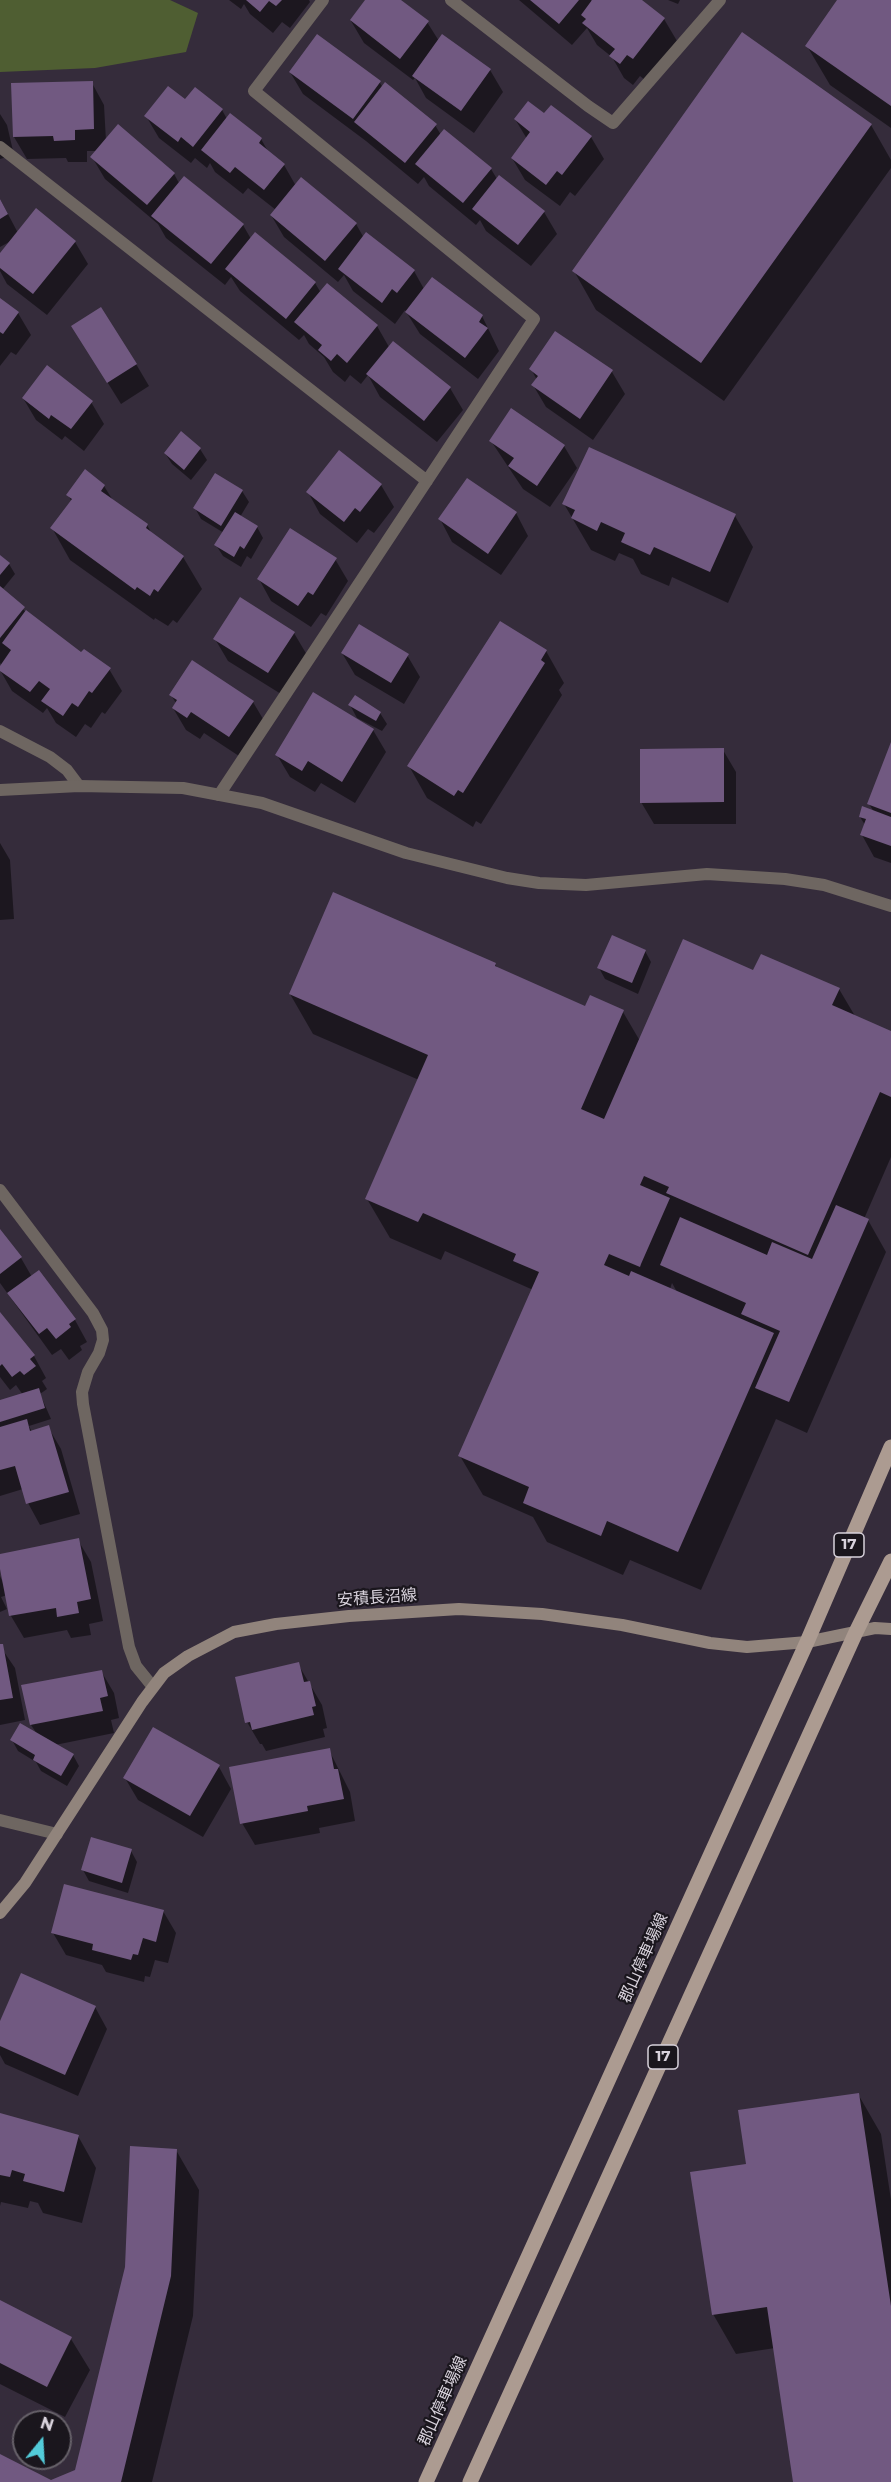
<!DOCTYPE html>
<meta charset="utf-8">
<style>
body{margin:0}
#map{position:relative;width:891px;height:2482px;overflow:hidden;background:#352c3b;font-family:Montserrat,sans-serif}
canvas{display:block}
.north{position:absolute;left:12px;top:2410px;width:60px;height:60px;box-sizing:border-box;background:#1a161d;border:2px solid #666169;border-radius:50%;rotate:18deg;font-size:16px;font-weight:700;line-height:24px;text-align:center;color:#d8d2dc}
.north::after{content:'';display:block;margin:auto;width:21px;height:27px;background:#52cbd9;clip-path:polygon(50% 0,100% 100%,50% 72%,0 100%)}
</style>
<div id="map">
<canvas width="891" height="2482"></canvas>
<div class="north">N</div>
</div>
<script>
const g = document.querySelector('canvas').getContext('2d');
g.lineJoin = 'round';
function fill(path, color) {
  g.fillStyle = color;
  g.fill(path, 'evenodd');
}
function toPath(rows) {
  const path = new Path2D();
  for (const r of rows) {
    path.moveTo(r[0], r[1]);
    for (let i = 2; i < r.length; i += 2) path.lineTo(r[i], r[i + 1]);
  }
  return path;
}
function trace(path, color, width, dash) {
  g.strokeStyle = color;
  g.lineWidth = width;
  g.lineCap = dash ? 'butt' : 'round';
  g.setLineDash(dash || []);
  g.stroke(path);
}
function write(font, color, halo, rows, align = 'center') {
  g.font = font + ' Montserrat,"Noto Sans JP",sans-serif';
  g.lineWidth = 4.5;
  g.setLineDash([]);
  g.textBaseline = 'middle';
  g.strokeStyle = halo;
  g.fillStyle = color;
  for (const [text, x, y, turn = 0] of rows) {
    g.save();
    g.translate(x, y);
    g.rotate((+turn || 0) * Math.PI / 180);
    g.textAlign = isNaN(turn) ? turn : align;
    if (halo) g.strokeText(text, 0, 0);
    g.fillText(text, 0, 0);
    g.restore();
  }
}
const forest = toPath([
 [0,0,170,0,198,13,186,52,95,68,0,72]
]);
const shadow = toPath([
 [229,0,309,0,310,2,290,28,282,22,273,33,250,14,244,4,241,9],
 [367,0,399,0,427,22,439,41,490,70,503,92,474,133,426,98,415,78,413,80,364,43,351,21],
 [519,0,591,0,592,3,594,0,640,0,664,19,677,41,646,81,640,76,633,85,624,78,612,57,597,45,587,28,572,45],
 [668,0,680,0,678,4],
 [839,0,891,0,891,128,830,85,807,46],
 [290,72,380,83,383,88,435,125,441,135,491,169,497,179,544,212,557,234,531,266,486,231,480,220,476,225,429,186,424,177,418,184,366,141,303,94],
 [92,83,104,105,106,141,174,174,179,183,243,225,251,239,315,283,321,293,327,285,377,326,389,347,450,388,463,410,437,442,380,397,368,375,361,384,350,375,345,382,333,372,324,357,309,344,304,335,299,340,240,291,231,277,225,285,166,238,158,224,105,179,92,157,97,151,87,151,87,162,68,162,66,158,27,159,14,137],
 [195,89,222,110,227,119,261,139,269,153,284,165,296,186,356,224,364,238,414,271,424,289,482,316,499,351,478,379,420,334,405,310,395,324,353,291,344,275,338,282,284,237,271,215,276,210,248,188,243,194,215,172,210,163,207,168,195,158,191,163,159,138,146,116,185,101],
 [0,114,7,125,14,155,0,159],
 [545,115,591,137,604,159,575,196,570,192,560,206,525,180,512,158,527,139,515,119],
 [871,125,891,160,891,168,724,401,596,310,574,271],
 [0,199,18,233,75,242,88,264,47,315,7,284,0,271,0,255,11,241,0,247],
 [0,299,18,313,31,335,16,355,11,352,0,366],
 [86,348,136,364,149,386,121,404],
 [531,369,612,372,625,394,593,440,546,407,533,385,537,380],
 [23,398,91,402,104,424,84,451,65,436,62,440,36,420],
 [491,441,564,446,577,468,550,507,523,489],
 [200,449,207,460,191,480,172,464,165,453],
 [340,452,381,485,394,507,374,533,368,529,357,543,320,514,308,492],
 [216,475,242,491,249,502,240,517,257,527,263,538,251,559,247,556,241,567,223,556,216,545,224,533,201,519,195,508],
 [104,486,114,502,147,525,152,534,183,557,202,589,177,623,173,620,168,626,155,618,154,620,70,560,52,528,72,502,68,495],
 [564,504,735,516,753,547,728,603,672,577,669,586,641,574,633,559,619,553,615,561,591,550],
 [516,513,528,536,501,575,452,542,440,519],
 [0,557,9,564,15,574,2,590,27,613,81,654,109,669,122,691,105,714,102,712,91,728,85,724,76,737,56,723,47,708,43,713,12,691,0,670,2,665,0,663],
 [335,559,348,581,326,616,321,613,311,627,271,601,259,579],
 [294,633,307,655,281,694,228,661,215,639],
 [546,651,564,683,559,690,562,695,481,824,476,821,473,827,427,798,409,766],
 [342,653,407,655,420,677,404,704,355,675],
 [171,695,253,702,266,724,242,758,204,733,200,739,186,730,173,708,176,703],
 [350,705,380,713,387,724,382,731,357,718],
 [373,730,386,752,355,803,321,783,315,792,290,777,277,755],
 [891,746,891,863,874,857,862,835,865,825,860,817,874,812,869,804],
 [723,750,736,772,736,824,654,824,641,802],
 [0,843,10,860,14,919,0,920],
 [645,951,651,962,638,994,605,979,599,968],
 [495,964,498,969,586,1008,623,1012,640,1041,754,972,839,989,855,1016,891,1032,891,1157,864,1219,868,1220,886,1252,807,1433,776,1419,701,1590,630,1560,623,1575,547,1542,533,1517,483,1495,460,1456,533,1292,531,1289,445,1251,441,1260,390,1238,367,1199,419,1080,313,1034,290,994],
 [672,1283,677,1292,670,1289],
 [0,1232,21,1258,32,1277,75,1320,87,1342,80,1346,82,1350,69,1360,61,1349,52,1355,0,1283],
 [0,1315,34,1356,46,1378,42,1381,47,1389,40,1394,51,1419,29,1426,32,1432,48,1427,61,1449,80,1514,40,1525,28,1503,23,1489,0,1496,0,1402,23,1395,16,1385,10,1390,0,1377],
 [78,1540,91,1562,103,1621,89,1624,91,1635,71,1638,67,1630,24,1638,11,1616,7,1595,1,1597,7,1609,0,1612,0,1576,3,1583,0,1556],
 [0,1646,15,1668,25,1720,0,1725],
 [298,1664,322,1705,327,1728,323,1729,325,1737,266,1751,262,1744,260,1744,247,1722],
 [101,1671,114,1693,119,1718,111,1720,114,1733,55,1745,73,1755,79,1766,67,1786,41,1771,36,1762,18,1751,12,1740,37,1734,31,1725],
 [329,1750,350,1792,355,1821,319,1828,320,1833,255,1845,242,1823],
 [219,1767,231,1789,203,1837,138,1800,125,1778],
 [131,1851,137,1862,128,1893,89,1881,83,1870],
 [163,1911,176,1933,168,1963,155,1960,150,1977,145,1976,144,1982,106,1972,102,1965,66,1955,53,1933],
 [95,2007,107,2029,78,2096,5,2064,0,2055,0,2024],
 [858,2094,881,2134,891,2200,891,2482,795,2482,775,2348,736,2354,713,2314,747,2165],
 [0,2114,78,2136,96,2168,82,2223,43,2213,38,2203,30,2201,28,2208,1,2202,0,2206],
 [176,2150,199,2190,193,2316,152,2482,0,2482,0,2455,50,2482,77,2471],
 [0,2302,71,2339,90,2370,65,2417,0,2384]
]);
const building = toPath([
 [246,0,282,0,276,6,269,1,260,12],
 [365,0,401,0,429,21,400,59,350,20],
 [530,0,579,0,559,24],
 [592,0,642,0,665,18,633,59,627,55,620,64,609,56,615,49,582,23,586,19,581,15],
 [837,0,891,0,891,106,805,46],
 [742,32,872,124,701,363,572,271],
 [317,34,381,81,353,119,289,72],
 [442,34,491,69,461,111,412,76],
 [93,81,94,129,75,130,75,140,54,141,53,136,13,137,11,83],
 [385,82,437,124,405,163,354,122],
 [168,86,185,99,195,87,223,109,193,147,181,137,178,142,144,116],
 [528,101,544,113,551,105,592,136,562,175,557,171,546,185,511,158,530,132,514,119],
 [230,113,262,138,259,143,285,164,264,190,235,167,230,173,201,150],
 [118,124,175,173,147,205,90,157],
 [444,129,492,168,463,203,415,164],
 [499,175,545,211,518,245,472,209],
 [184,176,244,224,211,264,151,216],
 [301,177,357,223,325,261,270,215],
 [0,199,8,214,0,219],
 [36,208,76,241,33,294,0,268,0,253],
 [255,232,316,282,286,319,225,269],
 [366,232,415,270,397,293,392,289,382,303,338,269],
 [432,277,483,315,479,322,488,328,465,358,405,312],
 [327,283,378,325,347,363,337,354,331,361,318,350,322,345,294,322],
 [0,298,19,312,3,334,0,332],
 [101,307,137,364,107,383,71,326],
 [555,331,613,370,580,419,531,385,538,376,529,369],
 [393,341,451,387,424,421,366,374],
 [47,365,93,401,71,429,51,415,49,419,22,398],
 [511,408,565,445,537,486,508,466,514,458,489,441],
 [181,431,201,448,184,470,164,453],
 [589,447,736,514,710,572,654,547,650,555,621,542,625,533,601,522,597,531,571,518,575,510,562,504],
 [339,450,382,484,360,512,355,508,344,522,306,492],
 [85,469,105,485,101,491,148,524,146,528,184,556,158,592,154,589,150,596,137,587,135,590,50,528,72,499,66,495],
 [215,473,243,490,221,526,193,508],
 [467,478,517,512,488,554,438,519],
 [235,512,258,526,244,549,240,546,234,557,214,545],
 [290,528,337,558,313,595,308,592,298,606,257,579],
 [0,555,10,563,0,575],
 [0,586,25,607,0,638],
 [240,597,295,632,268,673,213,639],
 [26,610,81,652,84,649,111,668,92,693,89,691,78,707,72,703,63,716,41,701,50,689,39,681,30,692,0,671,0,666,11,650,2,643],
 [500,621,547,650,541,660,545,663,463,793,458,790,454,796,407,766],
 [359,624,409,654,391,683,341,653],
 [192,660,254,701,229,737,191,712,187,718,172,708,177,700,169,695],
 [313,692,374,729,342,782,308,761,302,771,275,755],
 [355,695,381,712,376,721,348,705],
 [891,742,891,813,867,804],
 [724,748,724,802,640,803,640,749],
 [862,806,891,817,891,846,860,835,866,819,859,817],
 [333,892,496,963,495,966,585,1006,590,995,624,1010,581,1109,604,1119,683,939,753,970,761,954,840,988,832,1005,891,1031,891,1097,880,1092,808,1255,666,1193,669,1187,644,1176,640,1185,670,1198,641,1264,640,1267,609,1254,604,1265,629,1276,631,1271,774,1333,678,1552,607,1521,601,1536,523,1503,529,1487,458,1456,539,1272,513,1261,516,1254,423,1213,418,1222,365,1199,428,1055,289,994],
 [612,935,646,950,632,983,597,968],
 [836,1205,869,1219,789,1402,755,1388,780,1331,741,1314,746,1303,660,1265,680,1217,767,1255,772,1242,812,1259],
 [0,1229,22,1257,0,1274],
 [39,1270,76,1319,69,1324,71,1327,56,1339,47,1328,39,1334,7,1293],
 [0,1312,35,1355,30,1359,36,1366,24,1375,20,1371,12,1377,2,1364,0,1366],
 [39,1388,45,1408,0,1422,0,1400],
 [27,1419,30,1431,49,1425,69,1492,26,1504,15,1466,0,1470,0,1427],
 [79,1538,91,1599,77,1602,79,1613,57,1617,56,1608,9,1616,0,1569,0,1554],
 [0,1644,3,1644,13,1698,0,1700],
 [299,1662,304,1682,310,1681,316,1706,312,1707,314,1715,252,1730,250,1722,245,1723,235,1677],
 [102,1670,108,1696,100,1698,103,1711,30,1725,21,1685],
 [20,1723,74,1754,61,1776,33,1760,35,1755,10,1740],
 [153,1727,220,1765,190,1816,123,1778],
 [330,1748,334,1769,338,1769,344,1799,307,1806,308,1811,240,1824,229,1767],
 [91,1837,132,1849,122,1883,81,1870],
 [64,1884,164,1910,156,1942,143,1938,138,1955,133,1954,131,1960,92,1950,93,1944,51,1933],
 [21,1973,96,2006,65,2075,0,2046,0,2021],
 [859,2093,891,2306,891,2482,793,2482,767,2307,712,2315,690,2172,746,2164,738,2110],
 [0,2113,79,2135,64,2192,23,2181,25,2174,12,2170,10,2177,0,2175],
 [130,2146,177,2149,171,2276,121,2482,0,2482,0,2454,51,2480,75,2470,125,2267],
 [0,2300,72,2337,47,2387,0,2363]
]);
const minor = toPath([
 [451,0,588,106,613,123,720,0],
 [0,147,427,481],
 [0,731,50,757,67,770,79,786],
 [219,795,534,319,254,91,323,0],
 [0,1190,93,1313,102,1330,103,1340,99,1353,88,1372,82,1392,83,1404,129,1647,136,1666,153,1687],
 [0,1820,57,1834]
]);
const tertiary = toPath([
 [0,790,79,786,183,788,262,803,406,853,507,878,539,883,586,885,707,874,785,879,824,885,891,906]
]);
const secondary = toPath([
 [0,1913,25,1883,142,1702,164,1673,188,1656,234,1632,276,1624,349,1616,459,1609,542,1614,622,1625,710,1643,747,1647,807,1642,875,1628,891,1629]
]);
const primary = toPath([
 [426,2482,807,1642,891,1447],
 [470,2482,856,1632,891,1561]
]);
const shields = [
 [849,1545,30],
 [663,2057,30]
];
const shieldNames = [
 ["17",849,1545],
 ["17",663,2057]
];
const streetNames = [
 ["安積長沼線",377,1598,-4],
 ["郡山停車場線",644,1958,-66],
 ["郡山停車場線",443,2401,-66]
];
fill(forest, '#4f5e32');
fill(shadow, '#0007');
fill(building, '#715981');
trace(minor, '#6e6661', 12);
trace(tertiary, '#6e6661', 12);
trace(secondary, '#91847c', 12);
trace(primary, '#ac9b91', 15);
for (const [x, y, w] of shields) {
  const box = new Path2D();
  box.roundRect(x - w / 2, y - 12, w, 24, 4.5);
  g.fillStyle = '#1a161d';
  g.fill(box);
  trace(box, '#d8d2dc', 1.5);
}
write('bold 15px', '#d8d2dc', null, shieldNames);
write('16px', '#d8d2dc', '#1a161d', streetNames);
</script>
